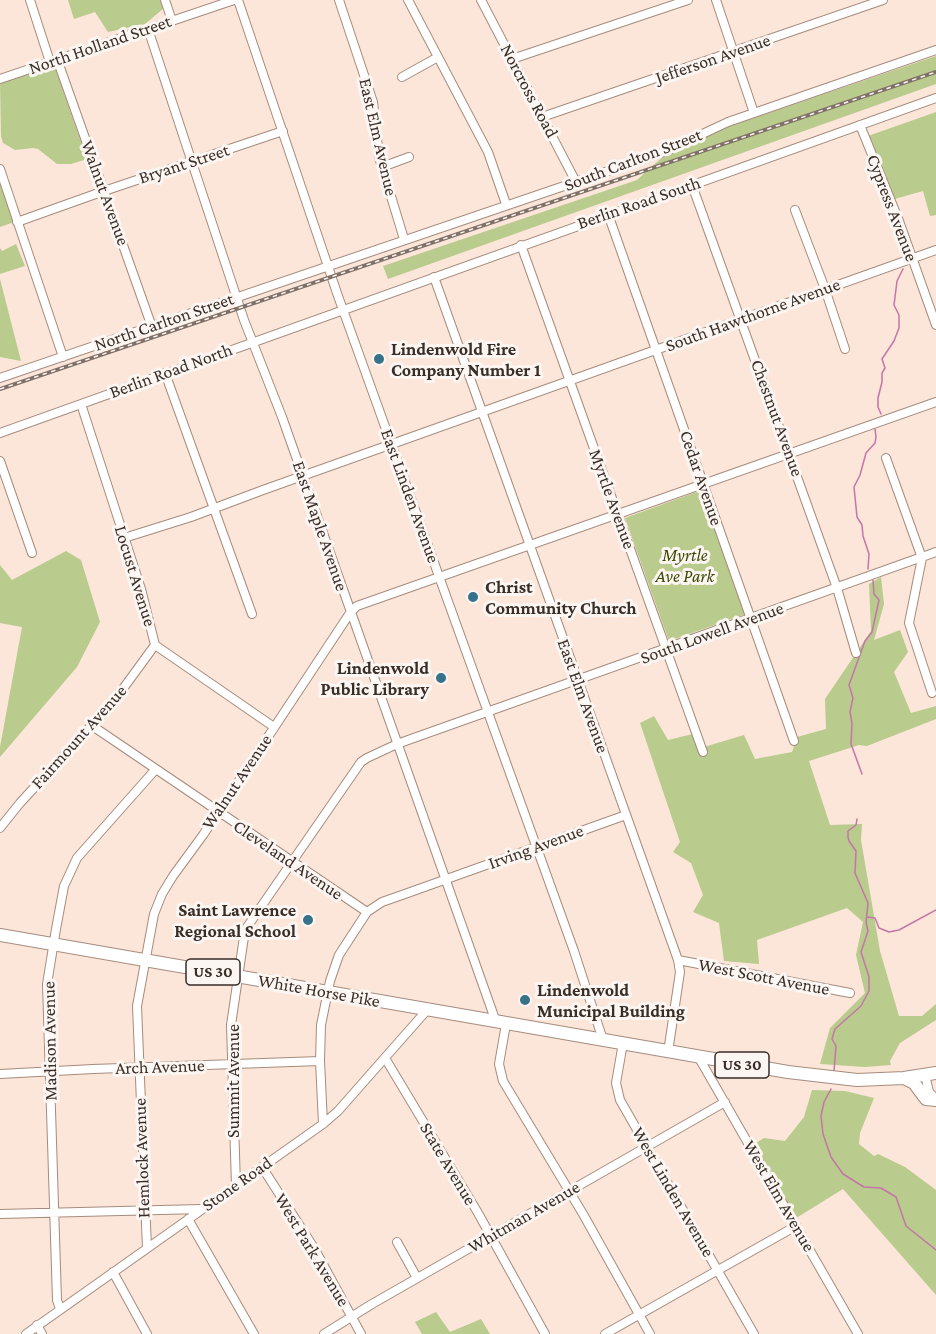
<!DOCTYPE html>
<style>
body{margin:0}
canvas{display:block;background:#fce5d9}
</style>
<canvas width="936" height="1334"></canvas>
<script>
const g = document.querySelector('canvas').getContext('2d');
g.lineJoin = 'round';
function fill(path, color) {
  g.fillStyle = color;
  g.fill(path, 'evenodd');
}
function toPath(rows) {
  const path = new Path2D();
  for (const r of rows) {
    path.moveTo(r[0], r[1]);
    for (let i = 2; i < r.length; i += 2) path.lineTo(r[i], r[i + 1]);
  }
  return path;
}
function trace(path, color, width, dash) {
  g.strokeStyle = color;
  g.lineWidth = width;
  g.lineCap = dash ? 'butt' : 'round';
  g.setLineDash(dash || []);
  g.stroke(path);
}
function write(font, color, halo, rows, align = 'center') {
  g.font = font + ' "Crimson Pro",serif';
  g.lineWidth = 6;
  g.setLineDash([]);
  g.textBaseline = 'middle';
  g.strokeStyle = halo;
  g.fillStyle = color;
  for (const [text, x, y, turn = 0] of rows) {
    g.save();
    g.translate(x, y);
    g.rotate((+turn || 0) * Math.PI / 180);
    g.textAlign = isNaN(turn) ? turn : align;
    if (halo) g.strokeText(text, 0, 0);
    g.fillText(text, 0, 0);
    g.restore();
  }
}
const green = toPath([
 [68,0,161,0,164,8,145,24,108,32,95,12,74,19],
 [936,56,936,84,388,279,383,266,637,180,677,144],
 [53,62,87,159,71,164,57,164,38,149,33,148,15,150,3,143,1,136,0,80],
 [936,112,936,215,930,216,923,191,891,200,868,136],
 [0,172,17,221,0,227],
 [16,244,25,266,0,274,0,248,2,251],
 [0,279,21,361,0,357],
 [702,490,746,614,669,641,625,518],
 [66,551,81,560,100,622,77,667,0,757,0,747,22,627,0,623,0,565,12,580],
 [881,577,884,604,874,640,900,630,908,652,894,672,911,713,936,706,936,719,867,746,859,745,809,761,830,825,862,824,861,840,880,951,899,1016,922,1016,936,1004,936,1020,900,1043,890,1061,891,1065,865,1067,820,1064,830,1028,865,993,856,955,863,922,847,908,757,940,759,964,724,961,719,923,693,912,703,895,691,863,673,852,680,842,640,723,654,716,668,740,697,733,704,747,744,735,755,759,792,752,797,737,826,729,825,699,871,631,869,584],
 [812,1090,845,1091,874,1098,860,1133,859,1144,874,1156,878,1154,905,1167,936,1190,936,1295,843,1189,793,1220,750,1147,764,1138,785,1141,804,1117],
 [436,1312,450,1332,481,1319,490,1334,422,1334,415,1322]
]);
const stream = toPath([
 [881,414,878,407,878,398,882,382,882,373,885,368,882,359,894,341,899,328,899,315,894,305,897,281,903,269],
 [868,569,869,554,863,536,862,525,857,517,854,487,860,475,866,453,875,443,876,437,875,429],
 [862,774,851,744,852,723,850,712,853,698,849,685,865,641,872,632,879,600,874,594,873,580],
 [867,917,875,918,879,928,889,932,899,930,936,910],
 [834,1071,836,1046,832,1039,835,1029,861,1006,869,991,869,977,861,952,868,931,866,922,868,903,855,873,856,851,849,841,848,837,848,831,856,825,857,819],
 [831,1089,824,1102,821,1116,823,1134,831,1157,843,1174,859,1184,864,1187,881,1188,896,1197,906,1226,936,1250]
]);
const minor = toPath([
 [30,0,50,62],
 [165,0,172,21],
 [238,0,338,296,574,951,603,1040],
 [339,0,373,102,379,157,404,239],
 [408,0,488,152,506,204],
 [481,0,576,182],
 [716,0,754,113],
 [148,29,244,320,282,417,496,1022],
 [57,59,152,327],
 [512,59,688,0],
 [402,77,438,57],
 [0,79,234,0],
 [542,117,883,0],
 [860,125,899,221,936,325],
 [382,167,409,157],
 [0,169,63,357],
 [692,185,837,588,856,653],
 [795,210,825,289,845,349],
 [608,214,794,741],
 [17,222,104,191,283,131],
 [521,245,703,752],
 [434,277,678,960,680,972,668,1052],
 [165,373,252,614],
 [0,378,664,152,728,122,936,50],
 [81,404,141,589,155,645,274,727],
 [0,433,936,98],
 [886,458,922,558,909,623,932,693],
 [0,461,32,553],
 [124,538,191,517,263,490,936,250],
 [91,725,367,912],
 [0,828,20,803,114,701,155,645],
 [678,960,850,993],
 [506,1024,499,1064,503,1081,583,1214,650,1334],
 [623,1043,616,1083,620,1100,754,1334],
 [385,1058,478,1213,545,1334],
 [699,1058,858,1334],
 [0,1074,93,1069,320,1061],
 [925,1075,929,1092,936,1099],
 [323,1124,320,1061,321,1025,330,981,339,955,367,912,382,902,402,895,626,815],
 [262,1167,314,1248,361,1334],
 [236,1186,231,1025,245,930,361,762,367,758,397,744,936,552],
 [0,1214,201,1209],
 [188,1219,254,1334],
 [397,1242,417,1278],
 [147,1248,137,1006,154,914,162,894,173,876,203,835,350,613,357,606,936,402],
 [113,1272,147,1334],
 [60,1309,57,1300,47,984,56,929,64,886,77,858,155,770],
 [37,1325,42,1334],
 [26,1334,323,1124,338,1111,427,1010],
 [324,1334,372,1304,725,1102],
 [605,1334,796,1226]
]);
const highway = toPath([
 [0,935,788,1072,857,1080,904,1078,936,1073],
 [904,1078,914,1083,926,1099,936,1100]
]);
const rail = toPath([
 [0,389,936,72]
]);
const markers = [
 [379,359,6,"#367289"],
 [473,597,6,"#367289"],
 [441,678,6,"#367289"],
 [308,920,6,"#367289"],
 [525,1000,6,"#367289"]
];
const shields = [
 [213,972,54],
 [742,1065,54]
];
const shieldNames = [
 ["US 30",213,972],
 ["US 30",742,1065]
];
const streetNames = [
 ["North Holland Street",100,45,-19],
 ["Jefferson Avenue",713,59,-19],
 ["Norcross Road",529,91,62],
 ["East Elm Avenue",378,137,77],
 ["South Carlton Street",633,160,-21],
 ["Bryant Street",184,164,-18],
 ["Walnut Avenue",105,193,70],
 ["Berlin Road South",639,203,-19],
 ["Cypress Avenue",892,208,69],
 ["South Hawthorne Avenue",753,315,-20],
 ["North Carlton Street",164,322,-19],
 ["Berlin Road North",171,371,-20],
 ["Chestnut Avenue",777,418,70],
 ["Cedar Avenue",701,478,71],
 ["East Linden Avenue",410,496,70],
 ["Myrtle Avenue",612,499,70],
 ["East Maple Avenue",320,526,71],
 ["Locust Avenue",135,576,73],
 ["South Lowell Avenue",712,633,-20],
 ["East Elm Avenue",583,696,70],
 ["Fairmount Avenue",79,737,-48],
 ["Walnut Avenue",237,782,-56],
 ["Irving Avenue",536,847,-20],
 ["Cleveland Avenue",288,860,34],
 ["West Scott Avenue",764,977,11],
 ["White Horse Pike",319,991,10],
 ["Madison Avenue",50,1041,-91],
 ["Arch Avenue",160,1067,-2],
 ["Summit Avenue",233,1081,-90],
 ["Hemlock Avenue",142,1158,-92],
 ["State Avenue",448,1164,59],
 ["Stone Road",237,1184,-35],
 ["West Linden Avenue",673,1192,60],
 ["West Elm Avenue",779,1196,60],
 ["Whitman Avenue",524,1217,-30],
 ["West Park Avenue",312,1250,59]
];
const poiNames = [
 ["Lindenwold Fire",391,349],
 ["Company Number 1",391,370],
 ["Christ",485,587],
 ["Community Church",485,608],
 ["Lindenwold",429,668,"right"],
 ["Public Library",429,689,"right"],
 ["Saint Lawrence",296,910,"right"],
 ["Regional School",296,931,"right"],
 ["Lindenwold",537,990],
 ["Municipal Building",537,1011]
];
const parkNames = [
 ["Myrtle",685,555],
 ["Ave Park",685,576]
];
fill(green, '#b9cb8d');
trace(stream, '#c575a8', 1.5);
trace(minor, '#a58c7d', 10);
trace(highway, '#a58c7d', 14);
trace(minor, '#fff', 8);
trace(highway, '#fff', 12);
trace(rail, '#807168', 4);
trace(rail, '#fcf6f3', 1.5, [4.5]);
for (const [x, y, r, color] of markers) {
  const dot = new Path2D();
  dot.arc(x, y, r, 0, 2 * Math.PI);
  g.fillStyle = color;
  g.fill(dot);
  trace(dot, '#fcf6f3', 2);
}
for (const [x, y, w] of shields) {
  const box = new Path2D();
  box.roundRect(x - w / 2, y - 13, w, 26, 4.5);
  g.fillStyle = '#fcf6f3';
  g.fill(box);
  trace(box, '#382d27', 1.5);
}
write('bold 16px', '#382d27', null, shieldNames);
write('18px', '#382d27', '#fcf6f3', streetNames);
write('bold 18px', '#382d27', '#fcf6f3', poiNames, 'left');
write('italic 18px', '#3b4903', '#fcf6f3', parkNames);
</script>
